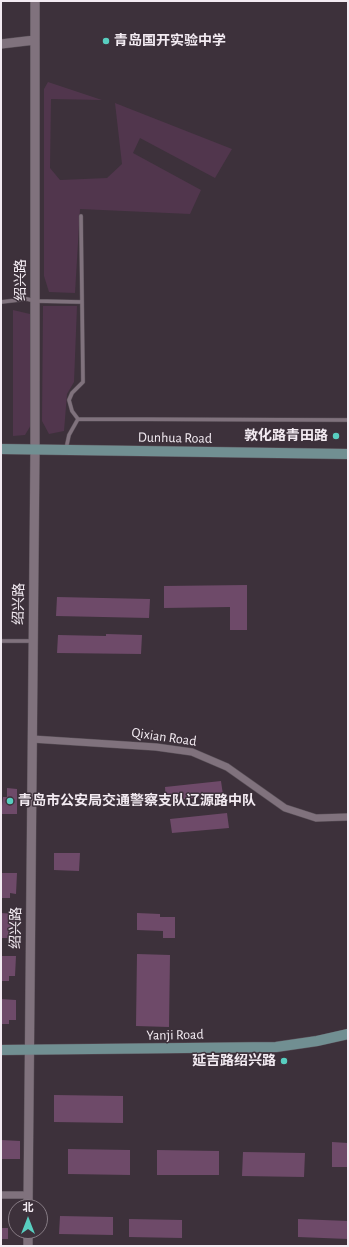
<!DOCTYPE html>
<meta charset="utf-8">
<style>
body{margin:0}
#map{position:relative;width:349px;height:1247px;overflow:hidden;background:#3d313b;font-family:"Alegreya Sans","Noto Sans SC",sans-serif}
canvas{display:block}
.frame{position:absolute;inset:0;border:2px solid #f3ebf2;pointer-events:none}
.north{position:absolute;left:8px;top:1199px;width:40px;height:40px;box-sizing:border-box;background:#3d313b;border:1px solid #867b84;border-radius:50%;rotate:0deg;font-size:11px;font-weight:700;line-height:16px;text-align:center;color:#f3ebf2}
.north::after{content:'';display:block;margin:auto;width:14px;height:18px;background:#58cec0;clip-path:polygon(50% 0,100% 100%,50% 72%,0 100%)}
</style>
<div id="map">
<canvas width="349" height="1247"></canvas>
<div class="frame"></div>
<div class="north">北</div>
</div>
<script>
const g = document.querySelector('canvas').getContext('2d');
g.lineJoin = 'round';
function fill(path, color) {
  g.fillStyle = color;
  g.fill(path, 'evenodd');
}
function toPath(rows) {
  const path = new Path2D();
  for (const r of rows) {
    path.moveTo(r[0], r[1]);
    for (let i = 2; i < r.length; i += 2) path.lineTo(r[i], r[i + 1]);
  }
  return path;
}
function trace(path, color, width, dash) {
  g.strokeStyle = color;
  g.lineWidth = width;
  g.lineCap = dash ? 'butt' : 'round';
  g.setLineDash(dash || []);
  g.stroke(path);
}
function write(font, color, halo, rows, align = 'center') {
  g.font = font + ' "Alegreya Sans","Noto Sans SC",sans-serif';
  g.lineWidth = 3;
  g.setLineDash([]);
  g.textBaseline = 'middle';
  g.strokeStyle = halo;
  g.fillStyle = color;
  for (const [text, x, y, turn = 0] of rows) {
    g.save();
    g.translate(x, y);
    g.rotate((+turn || 0) * Math.PI / 180);
    g.textAlign = isNaN(turn) ? turn : align;
    if (halo) g.strokeText(text, 0, 0);
    g.fillText(text, 0, 0);
    g.restore();
  }
}
const green = toPath([
 [48,82,102,100,51,99,50,168,60,180,107,178,122,164,115,103,232,149,215,178,140,138,133,153,201,190,190,214,80,209,75,293,49,292,44,276,44,89],
 [43,306,77,306,74,382,67,394,64,431,49,434,42,421],
 [13,310,30,314,31,425,25,435,13,436]
]);
const building = toPath([
 [247,585,247,630,230,630,230,607,164,608,164,586],
 [57,597,150,599,149,618,56,616],
 [106,634,142,635,141,654,57,653,58,635,106,636],
 [221,781,223,795,166,801,165,787],
 [7,788,17,789,17,814,1,814,3,797,7,797],
 [227,813,229,828,172,833,170,819],
 [54,853,80,853,79,871,54,870],
 [2,873,17,873,16,894,10,893,10,898,1,898],
 [1,913,16,914,15,934,9,934,9,938,1,938],
 [137,913,160,914,160,917,175,917,175,938,163,938,163,931,137,930],
 [137,954,170,955,169,1027,136,1026],
 [1,956,16,956,15,976,9,976,9,981,1,981],
 [1,999,16,1000,16,1020,9,1020,9,1024,1,1024],
 [54,1095,123,1096,123,1123,54,1122],
 [1,1140,20,1141,20,1159,1,1159],
 [332,1142,348,1143,348,1167,332,1167],
 [68,1149,130,1150,130,1175,68,1174],
 [157,1150,219,1151,219,1175,157,1175],
 [243,1152,305,1153,304,1177,242,1176],
 [60,1216,113,1217,113,1235,59,1234],
 [129,1219,182,1220,182,1238,129,1237],
 [298,1219,348,1221,348,1239,298,1237],
 [1,1228,8,1228,8,1239,1,1239]
]);
const service = toPath([
 [1,302,27,299,35,301,82,302],
 [78,419,72,411,69,400,72,393,83,382,81,216],
 [66,449,69,435,78,419,348,420],
 [1,641,32,641]
]);
const minor = toPath([
 [32,739,156,747,192,752,227,767,285,808,316,818,348,817],
 [1,1195,28,1195]
]);
const tertiary = toPath([
 [1,44,35,40],
 [28,1207,35,450,35,1],
 [28,1246,28,1231]
]);
const secondary = toPath([
 [1,449,348,454],
 [1,1050,276,1047,317,1041,348,1034]
]);
const markers = [
 [106,41,4,"#58cec0"],
 [336,436,4,"#58cec0"],
 [10,801,4,"#58cec0"],
 [284,1061,4,"#58cec0"]
];
const poiNames = [
 ["青岛国开实验中学",114,41],
 ["敦化路青田路",328,436,"right"],
 ["青岛市公安局交通警察支队辽源路中队",18,801],
 ["延吉路绍兴路",276,1061,"right"]
];
const streetNames = [
 ["绍兴路",21,280,-90],
 ["Dunhua Road",175,438,1],
 ["绍兴路",19,604,-89],
 ["Qixian Road",164,737,8],
 ["绍兴路",16,928,-89],
 ["Yanji Road",175,1035,-1]
];
fill(green, '#51364d');
fill(building, '#6e4a69');
trace(service, '#595058', 4.5);
trace(minor, '#595058', 8);
trace(tertiary, '#595058', 10);
trace(secondary, '#595058', 11);
trace(service, '#80727d', 3.5);
trace(minor, '#80727d', 7);
trace(tertiary, '#80727d', 9);
trace(secondary, '#718f92', 10);
for (const [x, y, r, color] of markers) {
  const dot = new Path2D();
  dot.arc(x, y, r, 0, 2 * Math.PI);
  g.fillStyle = color;
  g.fill(dot);
  trace(dot, '#3d313b', 1.5);
}
write('bold 14px', '#f3ebf2', '#3d313b', poiNames, 'left');
write('14px', '#f3ebf2', '#3d313b', streetNames);
</script>
